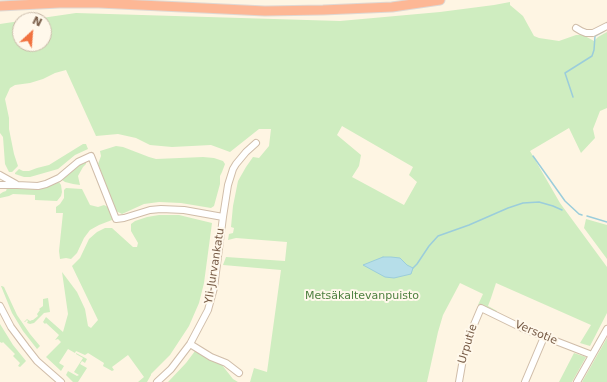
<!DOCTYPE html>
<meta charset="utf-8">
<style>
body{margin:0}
#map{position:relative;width:607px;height:382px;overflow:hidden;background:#fef5e3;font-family:"DejaVu Sans",sans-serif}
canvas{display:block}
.north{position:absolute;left:12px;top:12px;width:40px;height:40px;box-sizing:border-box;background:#fff8eb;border:1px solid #c9baa9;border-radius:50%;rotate:26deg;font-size:11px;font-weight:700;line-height:16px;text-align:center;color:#785c47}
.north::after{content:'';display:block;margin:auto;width:14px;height:18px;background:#f1723f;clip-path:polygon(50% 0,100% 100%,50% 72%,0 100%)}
</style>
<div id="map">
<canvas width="607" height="382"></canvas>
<div class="north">N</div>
</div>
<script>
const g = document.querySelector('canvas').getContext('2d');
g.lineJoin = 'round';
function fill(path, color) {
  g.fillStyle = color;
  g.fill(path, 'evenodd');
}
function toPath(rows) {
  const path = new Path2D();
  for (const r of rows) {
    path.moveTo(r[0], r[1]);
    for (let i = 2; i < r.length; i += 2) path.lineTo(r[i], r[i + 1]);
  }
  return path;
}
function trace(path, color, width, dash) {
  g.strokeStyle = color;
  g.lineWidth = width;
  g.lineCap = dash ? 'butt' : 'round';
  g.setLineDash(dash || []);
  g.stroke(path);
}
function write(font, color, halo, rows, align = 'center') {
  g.font = font + ' "DejaVu Sans",sans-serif';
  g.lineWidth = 4;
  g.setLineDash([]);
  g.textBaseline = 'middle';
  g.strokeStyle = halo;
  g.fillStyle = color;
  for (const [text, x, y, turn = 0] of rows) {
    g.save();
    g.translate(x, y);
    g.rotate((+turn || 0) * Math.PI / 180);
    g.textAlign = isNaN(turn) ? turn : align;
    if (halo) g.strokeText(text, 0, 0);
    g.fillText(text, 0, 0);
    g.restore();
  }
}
const green = toPath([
 [510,2,510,5,523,16,534,36,539,38,559,41,576,35,583,35,594,41,598,37,607,32,607,108,600,111,593,129,595,138,581,153,569,128,530,151,560,203,607,267,607,313,590,346,580,343,591,325,496,283,491,298,488,306,497,311,496,312,481,305,479,306,478,305,483,294,460,283,443,315,438,332,427,382,250,382,254,368,267,372,281,270,223,265,226,257,285,261,287,242,236,238,228,240,229,234,233,233,234,228,231,227,233,206,238,181,246,167,253,157,259,158,269,146,271,129,259,129,230,152,211,145,172,147,150,145,136,138,118,134,96,136,66,70,55,73,43,79,30,83,15,85,10,88,5,99,9,118,9,129,14,154,18,166,12,172,9,172,5,164,3,137,0,133,0,24,20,21,20,44,44,44,44,20,28,20,76,13,340,21,440,12,494,5],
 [342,126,413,167,409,175,417,182,404,205,352,177,359,166,361,155,337,135],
 [83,144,86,144,88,149,75,155,58,169,30,177,24,177,15,174,15,173,19,169,23,171,29,171,37,168,49,165],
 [116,146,123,147,149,157,156,159,203,157,214,158,223,161,225,164,222,172,220,176,220,184,214,206,211,208,181,203,159,202,144,204,122,214,116,211,98,164,101,156,100,151],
 [86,162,86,164,83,167,78,176,80,185,73,184,65,182,62,180,80,165],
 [59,182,61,185,62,192,61,196,57,201,35,200,35,195,13,194,9,196,0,198,0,194,3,192,6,191,7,188,37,189,47,187],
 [66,188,82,189,90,205,98,207,104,205,108,207,113,218,112,220,99,225,90,230,84,238,77,253,71,259,66,258,60,259,59,251,63,213,56,213,56,207,60,204,64,198,64,190],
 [159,215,179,215,212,223,204,283,199,303,189,326,170,355,151,374,151,375,147,382,138,382,144,377,128,355,112,367,114,370,112,371,103,366,104,363,88,353,85,355,76,351,75,353,68,349,59,363,64,366,61,371,46,357,61,342,58,339,55,340,59,335,46,323,45,324,43,322,46,317,63,332,68,314,62,272,77,292,85,309,88,326,91,328,98,320,72,266,80,258,89,239,97,232,105,228,112,228,133,247,137,247,138,243,131,231,131,224,135,221,147,217],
 [586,219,607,225,607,259,584,228],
 [2,286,4,287,17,315,30,334,40,346,37,349,23,331,12,313,1,286],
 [48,298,50,312,44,313,34,323,30,324,27,323,28,321,27,320,25,322,24,322,27,319,30,321,32,320,33,320,38,316,37,314,40,310,39,309,43,306,43,299],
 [0,324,13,345,26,361,20,367,18,366,20,363,13,356,15,354,3,342,2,343,0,342],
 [607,338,607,382,582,382,599,352],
 [195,351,209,359,222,365,233,379,238,382,168,382,186,363],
 [76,353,87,359,85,363,82,361,80,364,87,368,78,382,73,382,66,375,68,371,77,376,79,375,74,372,83,358,76,354],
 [574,353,586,357,572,382,559,382]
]);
const water = toPath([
 [383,257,391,257,400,258,407,265,413,268,411,274,394,278,385,277,363,265,383,257]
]);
const stream = toPath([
 [573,97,565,73,592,56,594,50,595,36,604,31],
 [533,156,565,201,579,214,582,215],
 [587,216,607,222],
 [413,268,417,264,429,246,438,236,469,225,508,208,523,203,539,202,553,206,562,210]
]);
const minor = toPath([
 [576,28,581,31,586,33,593,33,607,26],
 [0,175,16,184],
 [0,185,17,185,38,186,46,184,59,178,78,162,91,156,116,219,124,218,150,210,161,209,184,210,223,217],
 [0,306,11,327,26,347,37,361,61,382],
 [190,344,211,357,226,363,239,373],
 [157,382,171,369,190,344,208,310,214,288,223,217,228,185,233,169,236,164,246,152,256,143],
 [459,382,463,359,470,334,481,308,522,328,592,355],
 [525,382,544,337],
 [577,382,607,329]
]);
const highway = toPath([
 [0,6,59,3,99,3,265,11,323,10,392,7,440,0]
]);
const streetNames = [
 ["Yli-Jurvankatu",215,266,-81],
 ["Versotie",536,333,23],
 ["Urputie",468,344,-73]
];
const parkNames = [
 ["Metsäkaltevanpuisto",362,296]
];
fill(green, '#cfedc0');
fill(water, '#b6dee9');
trace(water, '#9bcddb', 1);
trace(stream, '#9bcddb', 1.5);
trace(minor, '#d0bda9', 8);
trace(highway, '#dfd8d3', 11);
trace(minor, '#fff', 6);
trace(highway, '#fdb795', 9);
write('11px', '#785c47', '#fff8eb', streetNames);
write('11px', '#4c7f3e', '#fff8eb', parkNames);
</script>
